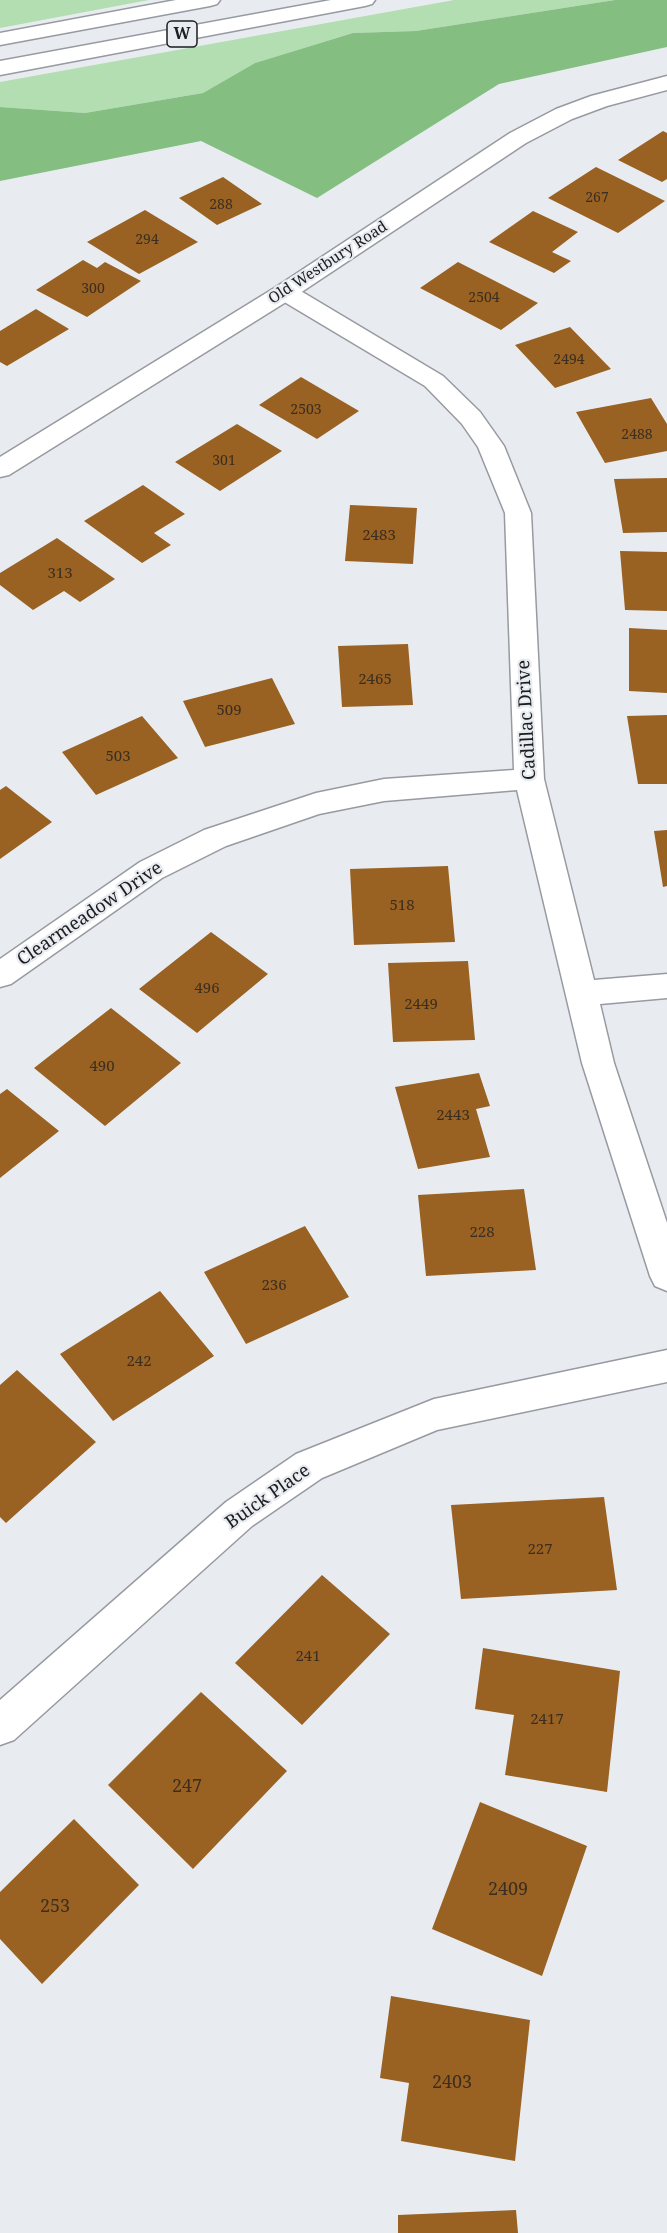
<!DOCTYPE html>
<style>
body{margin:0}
canvas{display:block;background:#e8ecf1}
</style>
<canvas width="667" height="2233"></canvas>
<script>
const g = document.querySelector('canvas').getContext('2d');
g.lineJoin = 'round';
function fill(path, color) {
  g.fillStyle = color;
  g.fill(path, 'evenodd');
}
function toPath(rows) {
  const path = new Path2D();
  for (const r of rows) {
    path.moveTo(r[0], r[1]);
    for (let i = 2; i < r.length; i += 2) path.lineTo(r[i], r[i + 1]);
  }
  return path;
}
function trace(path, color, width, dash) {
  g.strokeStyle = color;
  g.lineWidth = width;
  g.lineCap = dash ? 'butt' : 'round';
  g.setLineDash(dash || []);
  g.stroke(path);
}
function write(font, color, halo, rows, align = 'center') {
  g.font = font + ' "Noto Serif",serif';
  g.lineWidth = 4.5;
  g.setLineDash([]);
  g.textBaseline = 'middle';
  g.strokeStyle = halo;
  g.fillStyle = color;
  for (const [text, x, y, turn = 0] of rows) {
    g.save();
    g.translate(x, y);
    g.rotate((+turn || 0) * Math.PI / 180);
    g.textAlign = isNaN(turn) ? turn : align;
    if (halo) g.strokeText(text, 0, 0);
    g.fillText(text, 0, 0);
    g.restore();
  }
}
const green = toPath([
 [0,0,149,0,0,28],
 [454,0,615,0,416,31,353,33,255,63,203,93,85,113,0,107,0,82]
]);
const forest = toPath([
 [615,0,667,0,667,47,499,84,317,198,201,141,0,181,0,107,85,113,203,93,255,63,353,33,416,31]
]);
const building = toPath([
 [663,131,667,133,667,179,662,182,618,160],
 [596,167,665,201,618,233,548,198],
 [223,177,262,204,217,225,179,198],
 [145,210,198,242,139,274,87,242],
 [533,211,578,232,552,252,571,261,554,273,489,242],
 [83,260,97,268,105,262,141,281,87,317,36,290],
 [458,262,538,303,501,330,420,288],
 [36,309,69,329,7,366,0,362,0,331],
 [570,327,611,369,555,388,515,345],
 [301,377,359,411,317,439,259,405],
 [651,398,667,424,667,451,605,463,576,412],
 [237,424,282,451,220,491,175,462],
 [667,478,667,532,623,533,614,479],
 [143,485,185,514,154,533,171,545,142,563,84,521],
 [350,505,417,508,413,564,345,561],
 [57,538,115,579,80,602,64,591,33,610,0,585,0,573],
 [620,551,667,552,667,611,625,610],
 [629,628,667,630,667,693,629,691],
 [408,644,413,705,342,707,338,646],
 [272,678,295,724,205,747,183,701],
 [667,715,667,784,638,784,627,716],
 [142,716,178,758,96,795,62,752],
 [6,786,52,822,0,859,0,790],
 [667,830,667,886,663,887,654,831],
 [448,866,455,942,354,945,350,869],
 [211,932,268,974,197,1033,139,989],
 [468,961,475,1040,393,1042,388,963],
 [111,1008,181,1063,105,1126,34,1068],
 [479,1073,490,1106,476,1109,490,1157,418,1169,395,1087],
 [7,1089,59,1131,0,1178,0,1094],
 [524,1189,536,1270,426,1276,418,1195],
 [305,1226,349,1297,246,1344,204,1272],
 [160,1291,214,1356,113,1421,60,1354],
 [17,1370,96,1442,6,1523,0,1517,0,1385],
 [604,1497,617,1590,461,1599,451,1505],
 [322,1575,390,1634,302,1725,235,1663],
 [483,1648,620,1671,607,1792,505,1775,514,1715,475,1709],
 [201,1692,287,1771,193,1869,108,1785],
 [480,1802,587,1846,542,1976,432,1929],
 [74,1819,139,1885,42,1984,0,1939,0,1892],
 [391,1996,530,2020,515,2161,401,2141,409,2083,380,2078],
 [516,2210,518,2233,398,2233,398,2215]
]);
const minor = toPath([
 [285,285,294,287,443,376,480,412,504,446,531,513,544,779,594,980,667,974,667,998,600,1004,614,1063,667,1223,667,1291,655,1286,650,1276,582,1063,517,790,384,801,319,814,226,846,162,878,11,984,0,987,0,959,140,862,204,830,316,793,384,779,514,770,505,513,478,447,462,424,425,386,276,297,273,292,276,287,285,285],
 [667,1350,667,1382,437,1430,322,1478,252,1526,14,1740,0,1745,0,1700,226,1502,296,1454,434,1399,667,1350]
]);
const tertiary = toPath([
 [667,76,667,90,607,106,572,119,526,143,294,297,9,475,0,477,0,457,276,287,510,133,556,109,591,96,667,76]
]);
const motorway = toPath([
 [176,0,220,0,217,4,210,6,0,45,0,33,176,0],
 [331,0,375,0,372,4,365,6,0,75,0,61,331,0]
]);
const farNumbernames = [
 ["267",597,198],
 ["288",221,205],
 ["294",147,240],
 ["300",93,289],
 ["2504",484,298],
 ["2494",569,360],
 ["2503",306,410],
 ["2488",637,435],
 ["301",224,461]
];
const farStreetnames = [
 ["Old Westbury Road",328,263,-33]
];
const numberNames = [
 ["2483",379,536],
 ["313",60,574],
 ["2465",375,680],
 ["509",229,711],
 ["503",118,757],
 ["518",402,906],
 ["496",207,989],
 ["2449",421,1005],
 ["490",102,1067],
 ["2443",453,1116],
 ["228",482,1233],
 ["236",274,1286],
 ["242",139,1362],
 ["227",540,1550],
 ["241",308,1657],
 ["2417",547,1720]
];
const shields = [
 [182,34,30]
];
const shieldNames = [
 ["W",182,34]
];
const streetNames = [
 ["Cadillac Drive",527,720,-93],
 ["Clearmeadow Drive",90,914,-34],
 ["Buick Place",268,1497,-35]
];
const nearNumbernames = [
 ["247",187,1787],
 ["2409",508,1890],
 ["253",55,1907],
 ["2403",452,2083]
];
fill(green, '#b3deb1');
fill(forest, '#84be81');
fill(building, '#996122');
trace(minor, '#979aa0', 3);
trace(tertiary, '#979aa0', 3);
trace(motorway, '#979aa0', 3);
fill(minor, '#fff');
fill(tertiary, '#fff');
fill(motorway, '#fff');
write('14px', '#3b2e20', null, farNumbernames);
write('15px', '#1c1d1f', '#e8ecf1', farStreetnames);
write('15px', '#3b2e20', null, numberNames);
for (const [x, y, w] of shields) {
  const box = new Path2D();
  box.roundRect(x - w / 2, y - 13, w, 26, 4.5);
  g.fillStyle = '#e8ecf1';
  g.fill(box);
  trace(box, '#1c1d1f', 1.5);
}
write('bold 16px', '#1c1d1f', null, shieldNames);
write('18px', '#1c1d1f', '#e8ecf1', streetNames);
write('18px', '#3b2e20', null, nearNumbernames);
</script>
